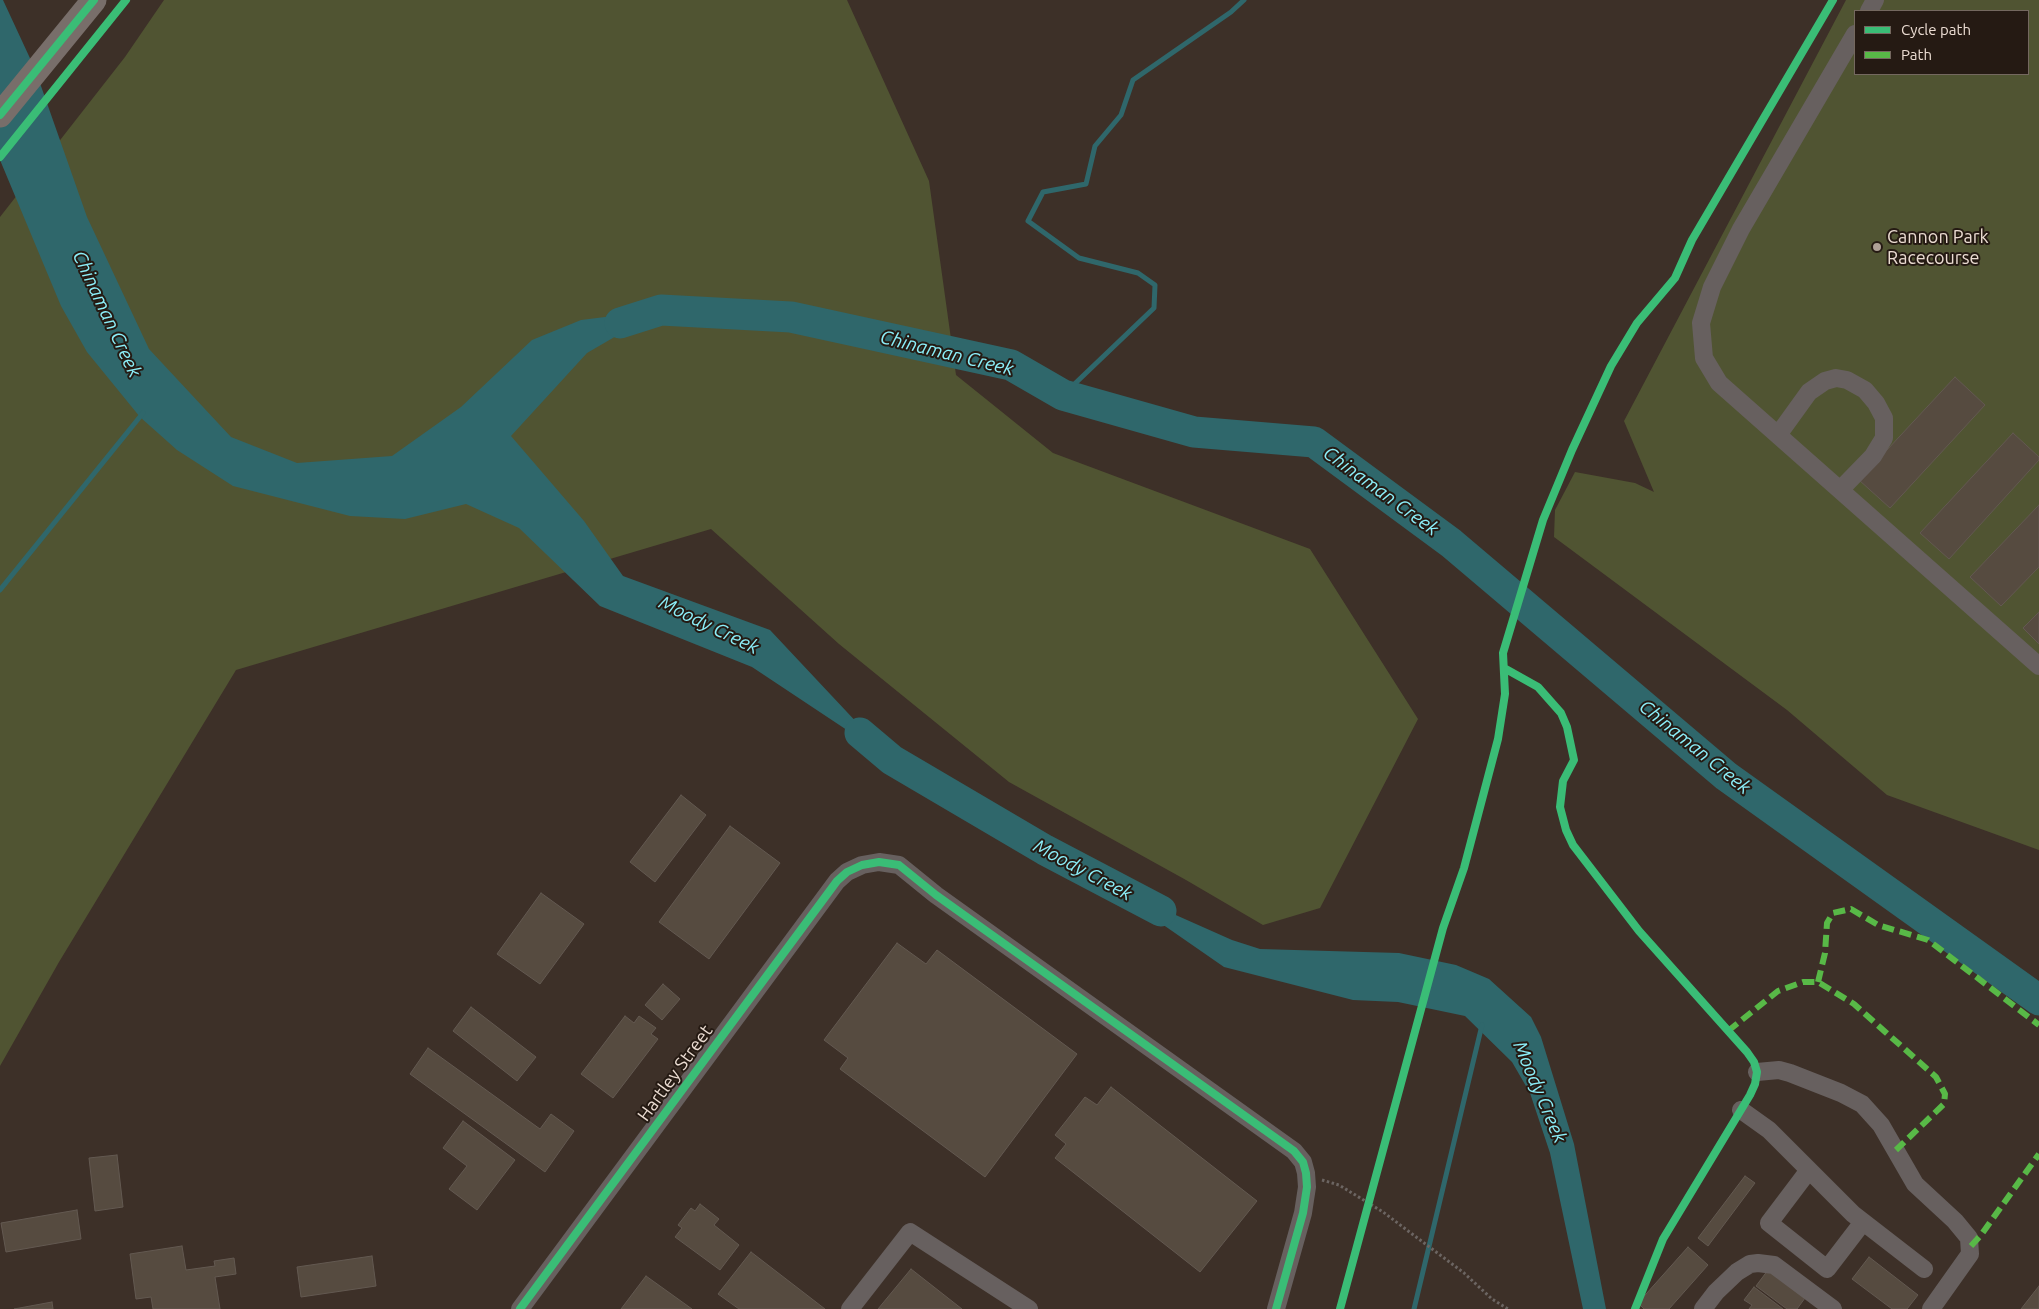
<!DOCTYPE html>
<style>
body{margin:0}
#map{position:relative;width:2039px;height:1309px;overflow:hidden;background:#3d3028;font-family:Ubuntu,sans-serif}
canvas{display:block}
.legend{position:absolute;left:1854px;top:10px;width:175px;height:65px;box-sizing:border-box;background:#251a13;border:1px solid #74685f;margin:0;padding:6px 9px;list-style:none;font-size:15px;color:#ebdcd2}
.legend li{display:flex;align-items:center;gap:10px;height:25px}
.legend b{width:25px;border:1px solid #74685f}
</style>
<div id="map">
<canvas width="2039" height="1309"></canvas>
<ul class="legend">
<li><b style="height:6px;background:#3abd76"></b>Cycle path</li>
<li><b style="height:6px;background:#58b947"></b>Path</li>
</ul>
</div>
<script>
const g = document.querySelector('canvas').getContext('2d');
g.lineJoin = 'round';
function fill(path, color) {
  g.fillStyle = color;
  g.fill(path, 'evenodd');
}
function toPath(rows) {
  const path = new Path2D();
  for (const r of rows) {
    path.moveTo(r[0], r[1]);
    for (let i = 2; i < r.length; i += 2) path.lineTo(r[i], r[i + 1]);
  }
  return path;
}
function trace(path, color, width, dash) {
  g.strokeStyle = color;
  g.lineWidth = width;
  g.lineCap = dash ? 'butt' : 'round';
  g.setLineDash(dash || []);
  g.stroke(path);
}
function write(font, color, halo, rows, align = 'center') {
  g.font = font + ' Ubuntu,sans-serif';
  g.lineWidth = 4;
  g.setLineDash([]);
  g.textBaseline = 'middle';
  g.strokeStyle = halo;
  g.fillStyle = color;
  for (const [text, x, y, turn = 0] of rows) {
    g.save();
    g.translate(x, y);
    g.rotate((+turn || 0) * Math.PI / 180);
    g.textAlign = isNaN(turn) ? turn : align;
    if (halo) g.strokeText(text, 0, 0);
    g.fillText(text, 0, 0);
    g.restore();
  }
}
const green = toPath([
 [164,0,847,0,929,181,956,375,1053,453,1310,549,1418,719,1320,908,1263,925,1186,880,1009,782,839,644,711,529,236,670,59,962,0,1066,0,217,125,57],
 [1846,0,2039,0,2039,850,1887,795,1787,710,1554,537,1555,510,1575,472,1635,483,1654,492,1624,421],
 [1855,11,2028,11,2028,74,1855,74]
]);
const water = toPath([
 [0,0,3,0,35,69,87,217,149,349,231,437,297,463,392,456,461,407,532,340,581,320,661,310,587,353,511,436,584,521,623,576,770,630,892,760,752,667,600,606,519,528,466,504,405,519,350,516,233,486,177,450,140,417,87,352,61,306,0,160],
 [1124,892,1232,940,1260,949,1399,953,1456,965,1489,979,1531,1017,1541,1037,1574,1144,1606,1309,1583,1309,1550,1153,1530,1093,1512,1062,1465,1016,1398,1002,1353,1000,1224,967,1136,906]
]);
const stream = toPath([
 [1063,395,1154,308,1155,285,1138,273,1079,258,1028,221,1043,192,1086,184,1095,146,1121,115,1133,80,1231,12,1244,0],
 [0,590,143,413],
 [1414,1309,1482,1025]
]);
const river = toPath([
 [620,323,661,310,791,317,1011,365,1063,395,1194,432,1314,442,1451,543,1726,776,2039,1000],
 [860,733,892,760,1045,850,1161,911]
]);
const building = toPath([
 [1955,377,1985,405,1890,508,1859,480,1955,377],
 [2013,433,2039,457,2039,460,1949,559,1920,533,2013,433],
 [2039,505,2039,567,2001,606,1970,577,2039,505],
 [2039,612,2039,644,2023,628,2039,612],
 [681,795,706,815,655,882,630,862,681,795],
 [730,826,780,863,709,959,659,922,730,826],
 [541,893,584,924,540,984,497,954,541,893],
 [897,943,926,964,937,950,1077,1054,985,1177,840,1069,848,1058,824,1040,897,943],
 [663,984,680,999,662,1020,645,1005,663,984],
 [471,1007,536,1057,517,1081,453,1031,471,1007],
 [625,1016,634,1023,639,1016,656,1028,651,1034,658,1039,613,1098,581,1074,625,1016],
 [428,1048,540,1129,551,1114,574,1131,545,1172,410,1074,428,1048],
 [1111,1087,1257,1201,1200,1272,1055,1158,1066,1144,1055,1135,1085,1097,1097,1105,1111,1087],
 [463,1121,515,1160,477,1210,449,1189,467,1166,443,1148,463,1121],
 [117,1155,123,1207,95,1211,89,1158,117,1155],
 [1745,1176,1755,1183,1708,1246,1698,1238,1745,1176],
 [700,1204,719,1219,714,1225,739,1245,720,1270,675,1237,682,1228,678,1225,691,1208,695,1211,700,1204],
 [77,1210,81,1239,6,1252,1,1223,77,1210],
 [182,1246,186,1270,215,1266,214,1261,234,1258,236,1274,215,1277,220,1309,153,1309,151,1297,136,1299,130,1254,182,1246],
 [1688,1247,1708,1265,1669,1309,1644,1309,1638,1303,1688,1247],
 [751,1252,825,1309,739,1309,718,1294,751,1252],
 [372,1256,376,1286,301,1297,297,1267,372,1256],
 [1869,1257,1918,1295,1907,1309,1892,1309,1852,1279,1869,1257],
 [911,1269,962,1309,878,1309,911,1269],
 [1768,1270,1805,1298,1797,1309,1787,1309,1756,1286,1768,1270],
 [646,1276,692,1309,621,1309,646,1276],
 [2039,1286,2039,1309,2021,1309,2039,1286],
 [1754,1287,1783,1309,1749,1309,1752,1305,1744,1300,1754,1287],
 [52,1302,53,1309,14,1309,52,1302]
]);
const path = toPath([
 [1322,1180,1339,1185,1383,1212,1464,1273,1492,1299,1508,1309]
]);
const minor = toPath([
 [1869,11,1875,0],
 [1855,34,1741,229,1712,287,1701,323,1704,358,1719,383,2039,666],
 [1778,435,1809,392,1825,381,1836,378,1847,380,1865,390,1876,403,1884,418,1884,438,1873,456,1840,490],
 [1757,1072,1779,1070,1790,1073,1841,1093,1862,1104,1881,1125,1915,1184,1955,1221,1969,1238,1970,1254,1931,1309],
 [1741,1110,1769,1130,1853,1214,1924,1269],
 [1809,1170,1769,1223,1827,1269,1863,1222],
 [520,1309,837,881,847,872,862,865,879,862,899,865,936,895,1294,1151,1303,1162,1306,1173,1307,1187,1303,1213,1276,1309],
 [850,1309,910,1232,1029,1309],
 [1703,1309,1716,1292,1737,1272,1750,1264,1758,1263,1774,1265,1833,1309]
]);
const highway = toPath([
 [0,115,94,0]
]);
const quiet = toPath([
 [1818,982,1825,953,1827,923,1833,913,1851,909,1878,925,1928,940,2039,1025],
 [1728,1031,1778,991,1803,982,1818,982,1854,1004,1936,1077,1945,1094,1944,1104,1896,1150],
 [1971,1246,1981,1235,2039,1154]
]);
const cycleway = toPath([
 [0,115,94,0],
 [0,157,126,0],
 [1504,668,1538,687,1561,713,1567,727,1574,760,1563,781,1560,807,1566,830,1573,845,1639,931,1747,1052,1754,1062,1757,1072,1755,1084,1750,1095,1663,1239,1635,1309],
 [520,1309,837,881,847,872,862,865,879,862,899,865,936,895,1294,1151,1303,1162,1306,1173,1307,1187,1303,1213,1276,1309],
 [1340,1309,1443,928,1464,868,1498,739,1505,694,1503,653,1543,520,1572,450,1611,366,1637,323,1675,278,1692,240,1833,0]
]);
const markers = [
 [1877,247,5,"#aea096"]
];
const poiNames = [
 ["Cannon Park",1887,237],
 ["Racecourse",1887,258]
];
const streetNames = [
 ["Hartley Street",675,1073,-54]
];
const waterNames = [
 ["Chinaman Creek",107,314,65],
 ["Chinaman Creek",947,353,14],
 ["Chinaman Creek",1381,491,36],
 ["Moody Creek",709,625,26],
 ["Chinaman Creek",1695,747,39],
 ["Moody Creek",1083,870,28],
 ["Moody Creek",1540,1092,67]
];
fill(green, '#505432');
fill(water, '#2f676b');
trace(stream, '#2f676b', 5);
trace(river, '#2f676b', 31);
fill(building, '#564b40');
trace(building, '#635951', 1);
trace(path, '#6c6562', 3, [2.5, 2.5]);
trace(minor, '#67605f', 18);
trace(highway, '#786e6a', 25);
trace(quiet, '#58b947', 6, [12, 6]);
trace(cycleway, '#3abd76', 8);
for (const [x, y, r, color] of markers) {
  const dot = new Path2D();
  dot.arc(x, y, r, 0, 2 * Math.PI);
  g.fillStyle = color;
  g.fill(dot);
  trace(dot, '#251a13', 2);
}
write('18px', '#ebdcd2', '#251a13', poiNames, 'left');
write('18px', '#ebdcd2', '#251a13', streetNames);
write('italic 19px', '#8ceff9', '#251a13', waterNames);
</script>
